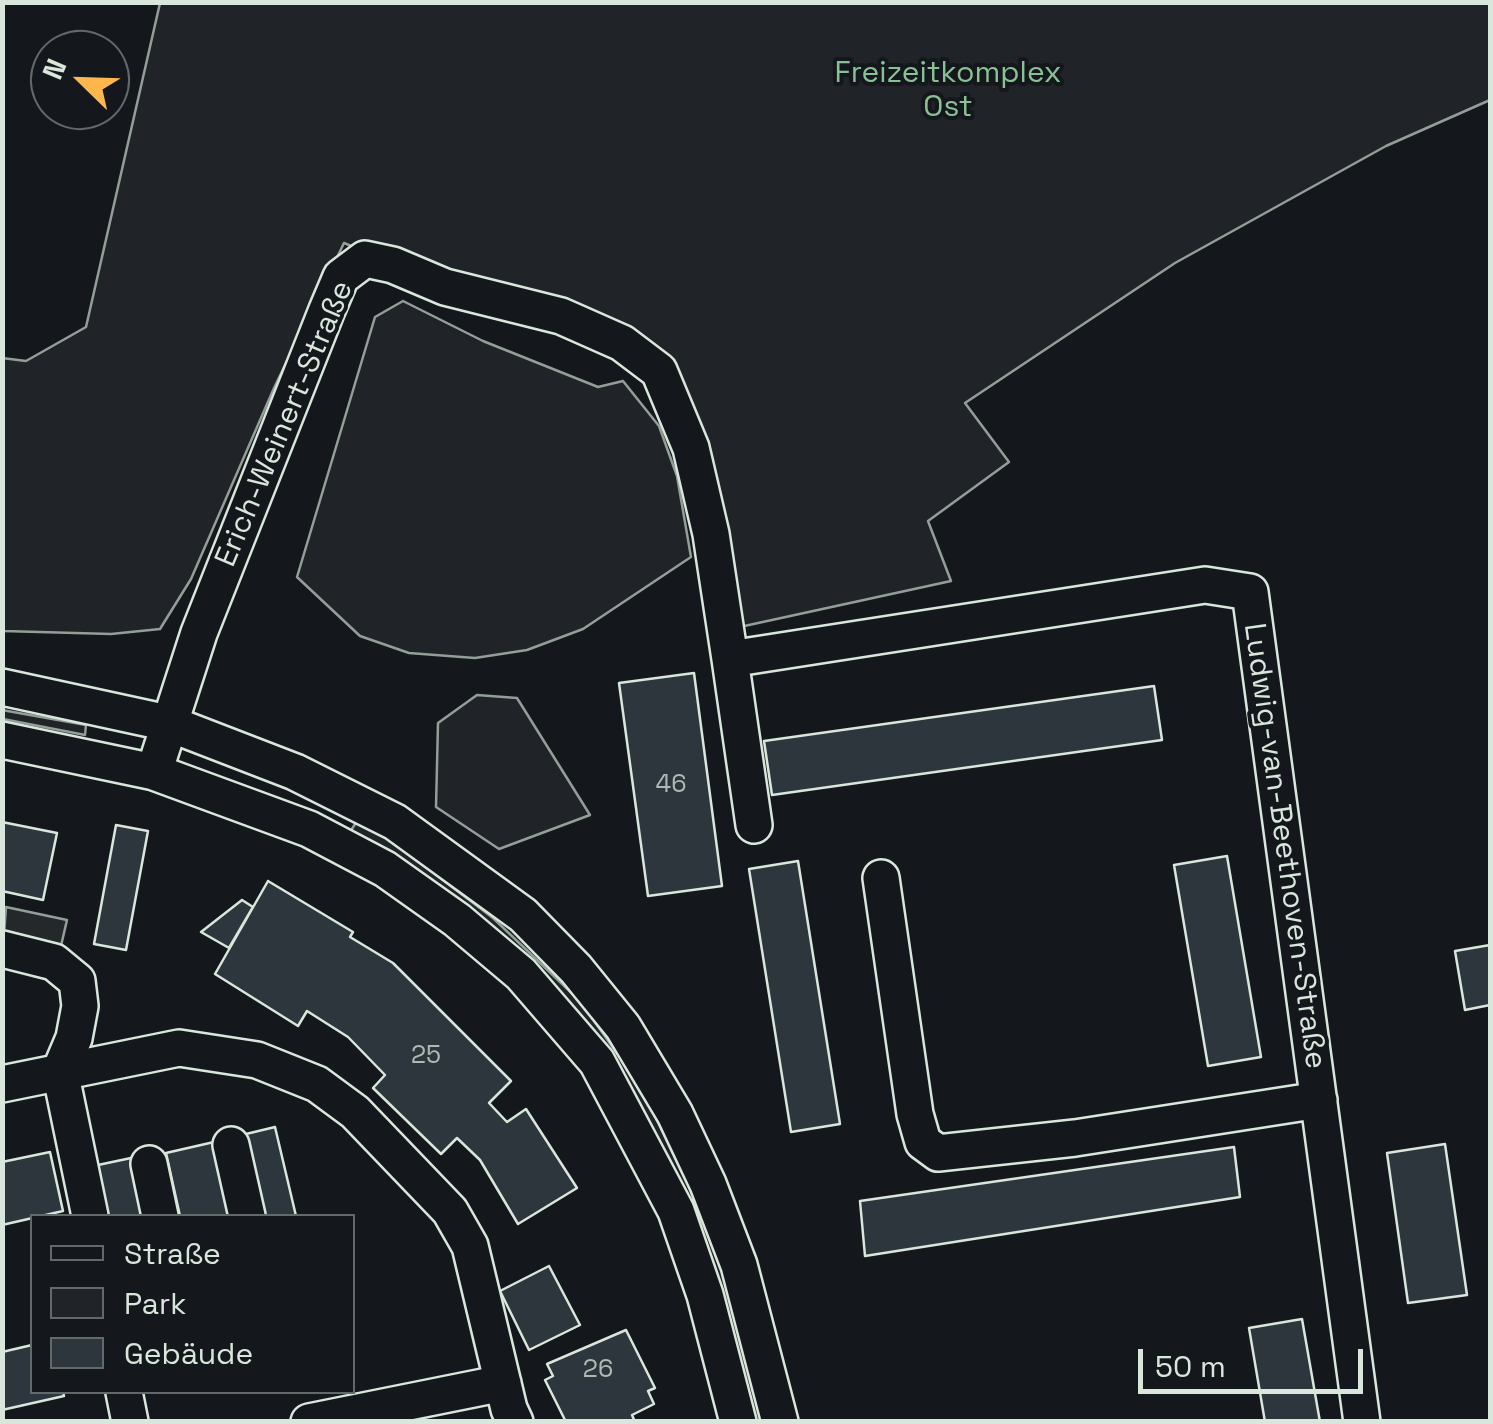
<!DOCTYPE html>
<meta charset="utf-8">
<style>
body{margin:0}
#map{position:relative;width:1493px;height:1424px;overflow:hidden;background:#14181c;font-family:"Space Grotesk",sans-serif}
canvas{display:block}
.frame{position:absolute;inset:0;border:5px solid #d8e6dc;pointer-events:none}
.legend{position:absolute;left:30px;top:1214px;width:325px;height:180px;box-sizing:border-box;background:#14181c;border:2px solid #626a69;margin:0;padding:12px 18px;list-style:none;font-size:30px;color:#d8e6dc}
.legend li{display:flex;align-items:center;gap:20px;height:50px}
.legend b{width:50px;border:2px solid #626a69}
.north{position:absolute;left:30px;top:30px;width:100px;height:100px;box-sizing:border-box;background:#14181c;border:2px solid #626a69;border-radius:50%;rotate:293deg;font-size:28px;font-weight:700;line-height:40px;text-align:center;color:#d8e6dc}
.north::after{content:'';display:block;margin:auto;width:35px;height:45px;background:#ffb74d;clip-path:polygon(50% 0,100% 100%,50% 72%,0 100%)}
.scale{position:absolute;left:1138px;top:1349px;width:225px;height:45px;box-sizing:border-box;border:5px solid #d8e6dc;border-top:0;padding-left:12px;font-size:30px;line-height:35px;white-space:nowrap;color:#d8e6dc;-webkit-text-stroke:8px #14181c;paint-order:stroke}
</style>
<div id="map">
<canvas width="1493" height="1424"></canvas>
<div class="frame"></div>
<ul class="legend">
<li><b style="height:12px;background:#14181c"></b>Straße</li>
<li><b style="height:28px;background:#202428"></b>Park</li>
<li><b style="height:28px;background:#2c363c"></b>Gebäude</li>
</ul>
<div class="north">N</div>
<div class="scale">50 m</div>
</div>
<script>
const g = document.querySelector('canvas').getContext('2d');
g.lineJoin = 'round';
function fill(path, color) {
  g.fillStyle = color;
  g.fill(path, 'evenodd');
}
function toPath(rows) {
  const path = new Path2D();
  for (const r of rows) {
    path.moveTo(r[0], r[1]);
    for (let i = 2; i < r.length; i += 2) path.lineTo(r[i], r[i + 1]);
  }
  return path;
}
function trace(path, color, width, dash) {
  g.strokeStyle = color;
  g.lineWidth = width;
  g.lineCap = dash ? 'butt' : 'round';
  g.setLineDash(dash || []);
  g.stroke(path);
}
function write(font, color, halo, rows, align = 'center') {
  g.font = font + ' "Space Grotesk",sans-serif';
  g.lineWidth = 8;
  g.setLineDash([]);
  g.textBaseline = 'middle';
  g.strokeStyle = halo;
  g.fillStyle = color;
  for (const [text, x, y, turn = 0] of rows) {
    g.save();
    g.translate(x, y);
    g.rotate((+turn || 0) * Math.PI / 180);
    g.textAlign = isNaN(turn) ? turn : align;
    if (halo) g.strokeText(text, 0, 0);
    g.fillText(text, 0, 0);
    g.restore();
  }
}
const green = toPath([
 [160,3,1490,3,1490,100,1386,146,1175,263,965,403,1009,462,928,521,951,581,726,630,659,371,344,243,274,388,191,579,160,629,111,634,3,631,2,358,26,361,86,327,160,3],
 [403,301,483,341,598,387,623,381,659,426,677,476,691,557,583,629,527,650,475,658,409,653,360,636,297,577,375,317,403,301],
 [477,695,517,698,590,815,499,849,436,807,438,723,477,695],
 [2,710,86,725,85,735,3,719,2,710],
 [357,821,390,840,493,918,580,1001,616,1052,644,1093,700,1210,741,1325,766,1421,756,1421,711,1260,632,1096,350,832,357,821]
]);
const parking = toPath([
 [6,907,67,920,57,963,3,949,6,907]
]);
const building = toPath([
 [694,673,722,886,648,896,619,683,694,673],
 [1154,686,1162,740,772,795,764,741,1154,686],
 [2,822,57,833,43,900,2,891,2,822],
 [116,825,148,831,126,950,94,944,116,825],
 [1227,856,1261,1057,1208,1066,1174,865,1227,856],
 [798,861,840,1124,791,1132,749,869,798,861],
 [268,881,353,932,350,937,393,963,511,1081,489,1103,507,1122,526,1109,577,1188,518,1224,480,1160,457,1138,441,1154,373,1088,385,1075,348,1037,307,1011,298,1026,215,974,268,881],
 [242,900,253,907,229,948,201,932,242,900],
 [1490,945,1490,1005,1465,1010,1455,951,1490,945],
 [275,1127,296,1216,265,1216,246,1134,275,1127],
 [214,1142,230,1216,180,1216,166,1153,214,1142],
 [1445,1144,1467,1295,1408,1303,1387,1153,1445,1144],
 [1234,1147,1240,1197,865,1256,860,1201,1234,1147],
 [50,1152,63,1211,2,1225,2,1162,50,1152],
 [131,1158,143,1216,108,1216,98,1165,131,1158],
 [549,1266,580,1325,529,1350,500,1291,549,1266],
 [1302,1319,1320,1422,1265,1422,1249,1328,1302,1319],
 [626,1330,655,1388,648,1391,654,1404,632,1415,635,1422,566,1422,545,1380,553,1376,547,1364,626,1330],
 [32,1345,32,1392,63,1392,64,1396,2,1410,2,1352,32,1345]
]);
const minor = toPath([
 [730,659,754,825],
 [2,687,168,723,295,772,395,822,523,915,576,969,623,1027,675,1114,708,1184,739,1265,780,1422],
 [2,740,154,772,309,829,385,869,457,920,521,974,597,1062,676,1211,705,1295,738,1422],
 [154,772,199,633,327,310,341,277,365,259,393,265,445,287,561,316,622,343,659,371,691,448,711,534,730,659,1205,585,1250,592,1362,1422],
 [881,878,915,1114,923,1142,938,1153,1075,1138,1319,1100],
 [2,949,54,962,77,981,80,1006,74,1038,60,1071,90,1216],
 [2,1084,179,1048,257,1060,317,1084,355,1112,450,1211,470,1246,509,1409,515,1422],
 [231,1145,247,1216],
 [149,1164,160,1216],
 [124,1392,130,1422],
 [309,1422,503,1383]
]);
const numberNames = [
 ["46",671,785],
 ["25",426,1056],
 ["26",598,1370]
];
const parkNames = [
 ["Freizeitkomplex",948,74],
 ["Ost",948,108]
];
const streetNames = [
 ["Erich-Weinert-Straße",285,424,-67],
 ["Ludwig-van-Beethoven-Straße",1284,846,82]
];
fill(green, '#202428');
trace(green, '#939e99', 2.5);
fill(parking, '#24282b');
trace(parking, '#939e99', 2.5);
fill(building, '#2c363c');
trace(building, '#d8e6dc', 2.5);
trace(minor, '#d8e6dc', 40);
trace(minor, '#14181c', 35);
write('25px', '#adbab4', null, numberNames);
write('30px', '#8ac095', '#14181c', parkNames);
write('30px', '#d8e6dc', '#14181c', streetNames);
</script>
